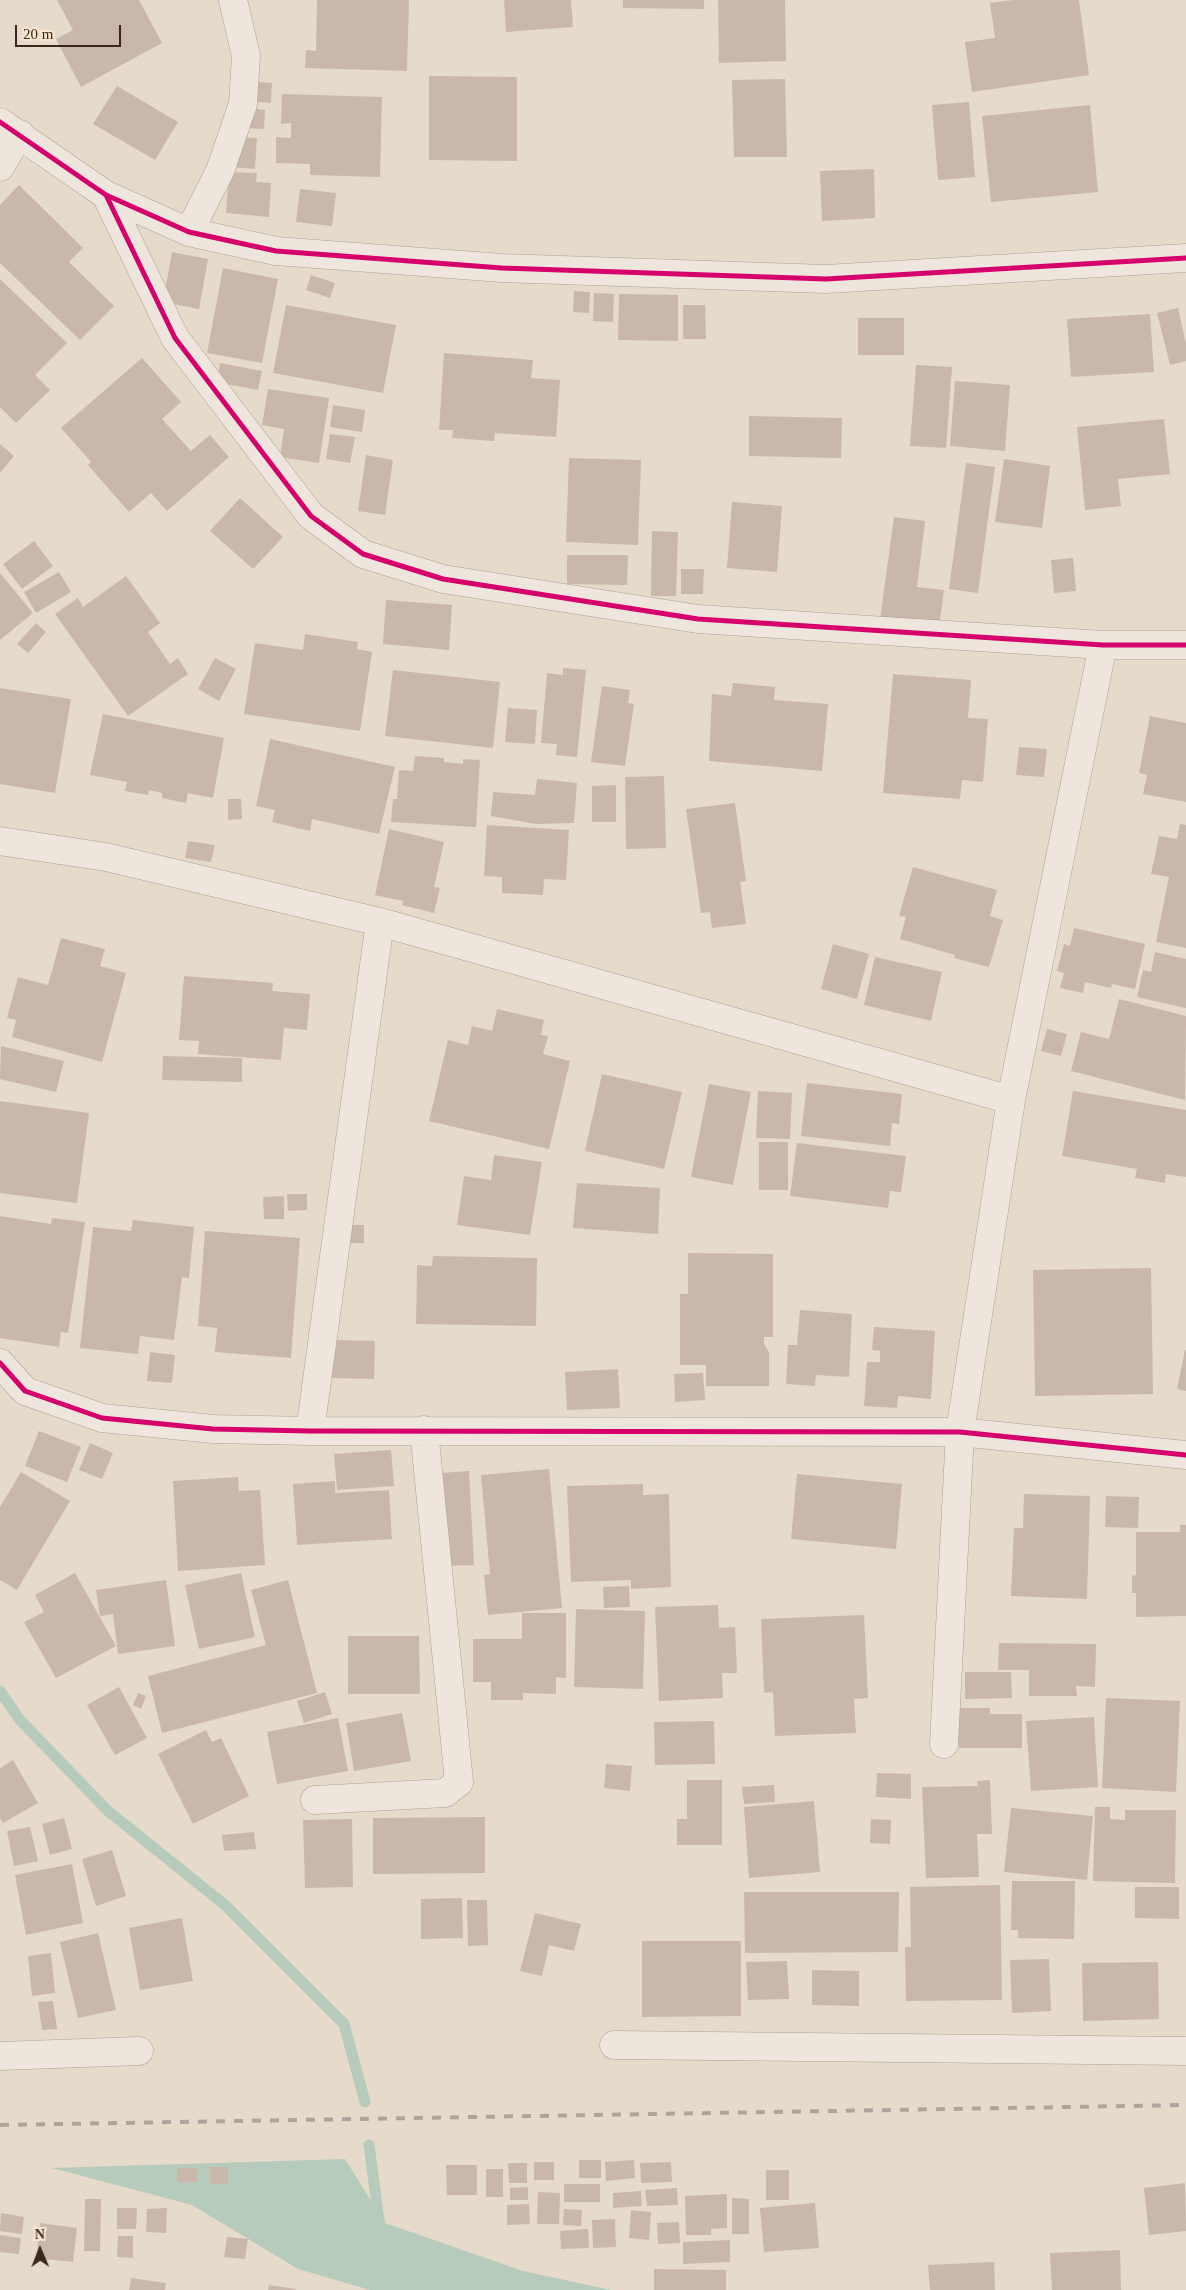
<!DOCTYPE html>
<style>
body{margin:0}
#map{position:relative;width:1186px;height:2290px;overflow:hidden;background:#e6dacb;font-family:"Times New Roman",serif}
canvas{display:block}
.north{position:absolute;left:15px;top:2225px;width:50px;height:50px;-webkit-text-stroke:4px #f9e6cf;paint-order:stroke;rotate:359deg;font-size:14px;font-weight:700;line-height:20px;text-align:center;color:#3b261b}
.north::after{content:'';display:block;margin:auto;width:18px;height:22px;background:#3b261b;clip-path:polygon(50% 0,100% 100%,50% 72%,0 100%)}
.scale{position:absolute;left:15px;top:25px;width:106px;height:22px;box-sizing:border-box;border:2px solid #3b261b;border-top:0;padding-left:6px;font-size:15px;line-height:18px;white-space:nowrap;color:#3b261b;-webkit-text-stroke:4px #f9e6cf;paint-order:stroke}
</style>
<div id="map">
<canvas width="1186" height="2290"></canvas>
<div class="north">N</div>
<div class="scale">20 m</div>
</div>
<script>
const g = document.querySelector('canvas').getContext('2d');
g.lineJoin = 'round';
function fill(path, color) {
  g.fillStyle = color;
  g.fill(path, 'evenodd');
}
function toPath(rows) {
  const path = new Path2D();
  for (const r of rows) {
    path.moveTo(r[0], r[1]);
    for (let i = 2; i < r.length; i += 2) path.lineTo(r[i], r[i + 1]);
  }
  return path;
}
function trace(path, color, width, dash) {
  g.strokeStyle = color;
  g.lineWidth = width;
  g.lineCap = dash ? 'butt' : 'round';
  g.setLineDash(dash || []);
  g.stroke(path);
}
const water = toPath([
 [345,2159,385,2223,523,2271,611,2290,370,2290,298,2269,192,2205,52,2168]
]);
const stream = toPath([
 [0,1691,20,1720,108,1811,225,1905,344,2024,365,2102],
 [369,2145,380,2228]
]);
const building = toPath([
 [57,0,139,0,162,43,81,87,56,39,73,30],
 [317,0,409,0,407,71,305,68,306,50,316,51],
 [504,0,571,0,573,27,506,32],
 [623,0,704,0,704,9,623,8],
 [718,0,785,0,786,61,719,63],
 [1013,0,1079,0,1089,75,972,92,965,42,995,38,990,3],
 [429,76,517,77,517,161,429,160],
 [785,79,787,157,734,157,732,80],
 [247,81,272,83,271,103,245,101],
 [117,86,178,122,155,160,93,124],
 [282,94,382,97,380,177,310,175,310,164,276,163,276,137,291,138,291,123,281,124],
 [969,102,975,177,938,180,932,105],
 [1090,105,1098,192,991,202,982,116],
 [245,108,265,110,264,129,244,128],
 [234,137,257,138,255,169,232,167],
 [874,169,875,218,822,221,820,171],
 [229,172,257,173,256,182,271,183,269,217,226,213],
 [19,185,83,248,69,262,114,306,80,340,0,263,0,205],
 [300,189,336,193,332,226,296,222],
 [172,252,208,259,199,309,163,302],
 [223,268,278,279,262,363,207,353],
 [311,275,335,283,330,298,306,290],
 [0,279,67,343,35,375,50,390,16,423,0,407],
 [574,291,590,292,589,313,573,312],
 [594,293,614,294,613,322,593,321],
 [619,294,678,295,678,341,618,340],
 [286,305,396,325,383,393,273,373],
 [683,305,705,305,706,339,683,339],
 [1178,308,1186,344,1186,361,1170,365,1157,313],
 [1150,314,1154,372,1071,377,1067,319],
 [858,318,904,318,904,355,858,355],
 [444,353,533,360,531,378,560,380,556,437,495,433,494,441,452,438,453,430,439,430],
 [142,358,181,402,162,419,191,451,210,435,229,457,167,511,151,493,129,512,88,465,91,462,61,428],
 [220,363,262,371,258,390,217,382],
 [916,365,952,367,946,448,910,446],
 [955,381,1010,385,1005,451,950,446],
 [268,389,329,398,319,463,280,457,284,429,262,425],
 [333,405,365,410,362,432,330,427],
 [749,416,842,418,841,458,749,456],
 [1164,419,1170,474,1118,479,1121,506,1085,510,1077,427],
 [330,434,355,437,350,463,326,459],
 [0,444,14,456,0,473],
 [366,455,393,460,385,515,358,511],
 [569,458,641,460,638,545,566,542],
 [1004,459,1050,466,1042,528,995,522],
 [966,463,995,467,978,593,949,589],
 [240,498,283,537,253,569,210,531],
 [732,502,782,506,777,572,727,568],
 [894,517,925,521,917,587,944,590,939,628,880,620],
 [652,531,678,532,676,596,651,596],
 [34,541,53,566,22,589,3,564],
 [567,555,628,555,627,585,567,584],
 [1073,558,1076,591,1054,593,1051,560],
 [681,569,704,569,703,594,681,594],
 [59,572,71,592,36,613,24,592],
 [0,573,33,613,0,640],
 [126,576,160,623,148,632,170,664,178,658,188,674,128,716,55,614,78,598,83,607],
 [386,600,452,605,449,650,383,644],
 [36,623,46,632,28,653,17,644],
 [305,634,358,642,357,649,372,652,360,731,244,714,255,643,303,650],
 [215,658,236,669,219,701,198,689],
 [563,668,586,670,577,757,556,755,557,744,541,743,547,673,563,675],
 [393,670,500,682,493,748,385,736],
 [893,674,971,680,968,718,988,719,983,782,962,780,960,799,883,793],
 [733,683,775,687,774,700,828,704,822,771,709,761,712,694,731,696],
 [602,686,630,690,628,703,634,704,625,766,591,762],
 [0,688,71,699,55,793,0,784],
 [508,708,537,710,535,744,505,742],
 [103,714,224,738,213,798,188,793,186,803,162,798,162,793,149,790,148,795,125,791,127,782,90,775],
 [1150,716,1186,723,1186,802,1143,794,1147,775,1139,773],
 [270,739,395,767,379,834,312,819,310,831,272,822,275,810,256,806],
 [1019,747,1047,749,1044,777,1016,775],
 [415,756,444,758,444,762,463,764,463,759,480,760,476,827,391,822,393,799,397,799,399,770,413,771],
 [664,776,666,848,626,849,625,777],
 [537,779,577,783,574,823,536,824,491,816,493,792,535,795],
 [616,785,616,822,592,822,592,786],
 [228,799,241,799,242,819,228,820],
 [735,803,746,881,740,882,746,924,712,928,710,912,701,913,686,809],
 [1180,824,1186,825,1186,948,1156,942,1169,877,1151,874,1159,836,1177,839],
 [487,825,569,830,566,880,544,879,543,895,502,893,502,877,484,876],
 [389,829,444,842,434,887,440,888,434,913,402,905,403,901,375,895],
 [188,841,215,845,211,862,185,858],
 [913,867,997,890,990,916,1003,920,989,967,954,958,955,955,900,939,906,917,899,916],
 [1074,928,1145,944,1135,989,1112,984,1111,988,1085,982,1083,993,1060,988,1064,973,1057,971,1064,944,1070,946],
 [61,938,105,949,100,966,126,973,102,1062,12,1037,16,1020,7,1018,18,977,48,985],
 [833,944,869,954,857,999,821,989],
 [1155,952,1186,959,1186,1008,1137,997,1143,970,1151,972],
 [875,957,942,972,931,1021,864,1005],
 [184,976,273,983,272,991,310,994,307,1030,284,1028,281,1060,198,1054,199,1041,179,1040],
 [1119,999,1186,1016,1185,1100,1071,1071,1081,1032,1109,1039],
 [497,1009,544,1020,541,1035,548,1036,543,1054,570,1061,549,1149,429,1121,448,1040,468,1045,472,1026,492,1031],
 [1047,1029,1067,1034,1061,1056,1041,1051],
 [1,1046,64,1061,56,1092,0,1079],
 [163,1056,242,1058,242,1082,162,1080],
 [602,1074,682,1092,664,1169,585,1151],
 [807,1083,902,1094,899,1124,892,1123,890,1146,801,1136],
 [709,1084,751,1092,733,1185,691,1177],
 [758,1091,792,1093,790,1139,756,1138],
 [1073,1091,1186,1110,1186,1177,1166,1174,1165,1183,1135,1178,1137,1169,1062,1156],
 [0,1101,89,1113,77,1203,0,1193],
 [759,1142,788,1142,788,1190,759,1190],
 [797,1143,906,1156,901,1192,890,1191,888,1208,790,1196],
 [494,1155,542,1162,530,1235,457,1225,464,1176,491,1180],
 [577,1183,660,1188,658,1234,573,1228],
 [287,1194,307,1194,307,1210,288,1211],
 [284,1196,284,1219,264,1219,263,1197],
 [0,1216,51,1224,52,1218,85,1222,68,1333,61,1332,59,1347,0,1338],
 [133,1220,194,1227,189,1278,182,1277,174,1340,140,1336,138,1354,80,1348,93,1227,131,1231],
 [348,1225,364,1225,364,1243,348,1243],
 [205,1231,300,1238,291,1358,215,1352,217,1328,198,1326],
 [688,1253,773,1254,773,1337,764,1337,764,1344,769,1352,769,1386,706,1386,706,1365,680,1365,680,1294,688,1294],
 [433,1256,537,1258,536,1326,416,1324,417,1265,432,1266],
 [1151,1268,1153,1394,1035,1396,1033,1270],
 [800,1310,852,1314,849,1377,816,1375,815,1386,786,1384,788,1345,797,1345],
 [874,1327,935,1331,931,1399,898,1396,897,1408,864,1406,867,1362,880,1362,880,1351,872,1350],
 [330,1340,375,1341,374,1379,329,1378],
 [1185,1350,1186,1350,1186,1391,1177,1389],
 [150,1352,175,1355,172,1383,147,1381],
 [618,1369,620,1408,567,1410,565,1372],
 [703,1373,705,1400,675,1402,674,1374],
 [39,1431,81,1447,67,1482,25,1466],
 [90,1443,113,1453,102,1479,79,1470],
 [391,1450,394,1486,337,1490,334,1454],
 [549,1469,562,1608,488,1615,484,1575,490,1574,481,1475],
 [469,1471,474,1565,446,1566,440,1473],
 [21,1472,70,1501,17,1590,0,1580,0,1507],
 [797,1474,902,1484,896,1549,791,1539],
 [238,1477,239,1491,260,1490,265,1565,178,1571,173,1481],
 [335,1481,335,1493,389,1490,392,1539,297,1545,293,1484],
 [643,1484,643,1495,669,1494,671,1587,631,1589,631,1580,571,1582,567,1486],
 [1024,1494,1090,1496,1087,1599,1011,1596,1014,1528,1023,1528],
 [1106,1496,1139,1497,1138,1528,1105,1527],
 [1180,1525,1186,1525,1186,1616,1136,1617,1136,1593,1132,1593,1132,1576,1136,1575,1136,1532,1180,1532],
 [75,1573,116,1646,56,1678,24,1622,44,1612,35,1595],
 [241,1573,255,1637,199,1649,185,1585],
 [166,1580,175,1646,118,1654,113,1614,100,1616,96,1590],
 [288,1580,317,1693,162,1733,148,1676,266,1645,251,1590],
 [629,1586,630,1607,604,1608,603,1587],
 [718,1605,719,1628,735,1627,737,1673,722,1673,723,1698,659,1701,655,1607],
 [576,1609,645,1611,643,1689,574,1687],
 [522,1613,566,1613,566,1678,556,1677,556,1694,523,1693,523,1700,491,1700,491,1682,473,1682,473,1639,522,1639],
 [864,1615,868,1698,854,1699,856,1733,775,1736,773,1692,764,1693,761,1619],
 [348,1636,419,1636,420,1694,348,1694],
 [999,1643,1096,1644,1095,1687,1076,1686,1077,1696,1029,1696,1029,1670,998,1670],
 [965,1672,1011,1672,1012,1698,965,1699],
 [119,1687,147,1738,115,1755,87,1705],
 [325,1692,332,1714,304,1723,297,1701],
 [138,1693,146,1696,141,1709,133,1705],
 [1106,1698,1180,1701,1176,1792,1102,1788],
 [959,1708,990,1708,990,1714,1022,1714,1022,1748,959,1748],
 [402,1713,411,1761,354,1771,346,1723],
 [1094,1717,1098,1787,1031,1791,1026,1721],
 [338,1718,348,1771,277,1784,267,1732],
 [714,1721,715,1764,655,1765,654,1722],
 [206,1730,212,1742,221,1738,249,1796,193,1824,158,1754],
 [13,1760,38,1803,3,1823,0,1818,0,1768],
 [606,1764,632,1766,630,1791,604,1788],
 [877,1773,911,1774,911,1799,876,1797],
 [687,1780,722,1780,722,1845,677,1845,677,1819,687,1819],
 [990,1780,992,1834,977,1834,979,1877,926,1878,922,1787,978,1786,977,1781],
 [774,1785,775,1802,744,1804,742,1787],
 [814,1801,820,1872,749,1878,744,1807],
 [1095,1807,1110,1807,1110,1819,1125,1820,1125,1810,1176,1810,1175,1883,1093,1881],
 [1011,1808,1093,1816,1087,1880,1004,1872],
 [485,1817,485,1873,373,1874,373,1818],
 [64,1818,72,1849,50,1855,42,1824],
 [352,1819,353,1887,305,1888,303,1820],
 [871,1819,891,1820,890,1844,870,1843],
 [30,1827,38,1861,14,1866,7,1831],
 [254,1832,256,1849,224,1851,222,1835],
 [112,1850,126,1896,96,1906,82,1859],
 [72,1864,83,1923,26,1935,15,1875],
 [1012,1881,1075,1881,1074,1939,1018,1938,1018,1930,1011,1930],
 [1000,1885,1002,2000,906,2001,905,1947,911,1947,910,1887],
 [1135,1887,1179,1887,1179,1919,1135,1918],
 [744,1892,899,1892,898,1952,745,1953],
 [462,1898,463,1938,421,1939,421,1899],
 [467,1900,487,1900,488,1945,468,1946],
 [535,1913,581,1924,574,1951,549,1945,542,1976,520,1971],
 [182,1918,193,1981,140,1990,129,1928],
 [98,1933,116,2010,78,2018,60,1942],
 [642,1941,741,1941,741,2016,642,2017],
 [51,1953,55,1993,32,1996,28,1956],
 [1049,1959,1051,2011,1012,2013,1010,1960],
 [787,1961,789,1999,748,2000,746,1962],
 [1158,1962,1159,2019,1083,2021,1082,1963],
 [812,1970,859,1971,859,2006,812,2005],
 [53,2001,57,2029,42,2030,38,2002],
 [579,2160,601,2160,601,2178,579,2178],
 [634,2160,635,2178,606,2181,605,2162],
 [534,2162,554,2162,554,2180,534,2180],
 [671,2162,672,2182,641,2183,640,2163],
 [508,2163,527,2163,527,2183,509,2183],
 [446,2165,477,2165,477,2195,447,2195],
 [210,2167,228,2167,228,2184,210,2184],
 [177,2168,197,2168,197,2182,177,2182],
 [486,2169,503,2169,503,2197,486,2197],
 [766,2170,789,2170,789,2200,766,2200],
 [1185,2183,1186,2231,1149,2235,1144,2188],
 [564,2184,600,2184,600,2202,564,2202],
 [528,2187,528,2200,510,2200,510,2188],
 [677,2188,678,2205,647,2206,645,2190],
 [641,2191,642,2206,613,2208,613,2193],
 [538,2192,560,2193,559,2224,537,2224],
 [727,2194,727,2228,711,2229,711,2235,686,2235,685,2196],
 [732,2198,749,2199,749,2234,732,2234],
 [85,2199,101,2199,100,2251,84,2251],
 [815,2203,819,2248,764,2252,760,2208],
 [529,2204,530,2224,507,2225,507,2205],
 [117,2208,137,2208,136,2229,117,2229],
 [167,2208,166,2233,146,2232,147,2209],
 [564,2209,582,2210,581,2226,563,2225],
 [631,2210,651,2212,649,2240,629,2238],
 [1,2213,24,2217,22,2234,0,2231],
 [615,2219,616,2247,593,2248,592,2220],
 [679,2222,680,2243,658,2244,657,2223],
 [40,2223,77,2228,73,2262,36,2258],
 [588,2229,589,2248,561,2249,560,2231],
 [0,2235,21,2238,19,2254,0,2252],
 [118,2236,133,2236,133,2258,117,2257],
 [227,2237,248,2239,245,2259,224,2257],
 [730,2240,730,2262,683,2264,683,2242],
 [1120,2250,1121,2290,1052,2290,1050,2253],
 [994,2262,995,2290,930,2290,928,2265],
 [654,2269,726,2270,726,2290,654,2290],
 [131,2278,166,2283,165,2290,129,2290],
 [269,2285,296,2289,296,2290,268,2290]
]);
const minor = toPath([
 [0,122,106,195,189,232,276,251,502,268,826,279,1186,258],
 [0,167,20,134],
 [106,195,175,338,311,516,363,554,443,579,698,619,1103,645,1186,645],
 [189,232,220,171,243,104,246,56,233,0],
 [0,841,106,857,380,922,1011,1100],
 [0,1363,25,1391,102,1418,213,1429,310,1431,960,1432,1186,1455],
 [310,1431,380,922],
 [944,1744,960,1432,1011,1100,1103,645],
 [315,1800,445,1793,459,1782,424,1430],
 [614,2045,1186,2051],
 [0,2056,139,2051]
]);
const rail = toPath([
 [0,2125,1186,2105]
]);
const cycleway = toPath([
 [0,122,106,195,189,232,276,251,502,268,826,279,1186,258],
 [106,195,175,338,311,516,363,554,443,579,698,619,1103,645,1186,645],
 [0,1363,25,1391,102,1418,213,1429,310,1431,960,1432,1186,1455]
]);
fill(water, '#b7cbbc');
trace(stream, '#b7cbbc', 11);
fill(building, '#cab7ab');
trace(minor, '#ab9f94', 29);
trace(minor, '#eee6dd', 28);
trace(rail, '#ada59d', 4, [9, 9]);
trace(cycleway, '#d6006c', 5);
</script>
